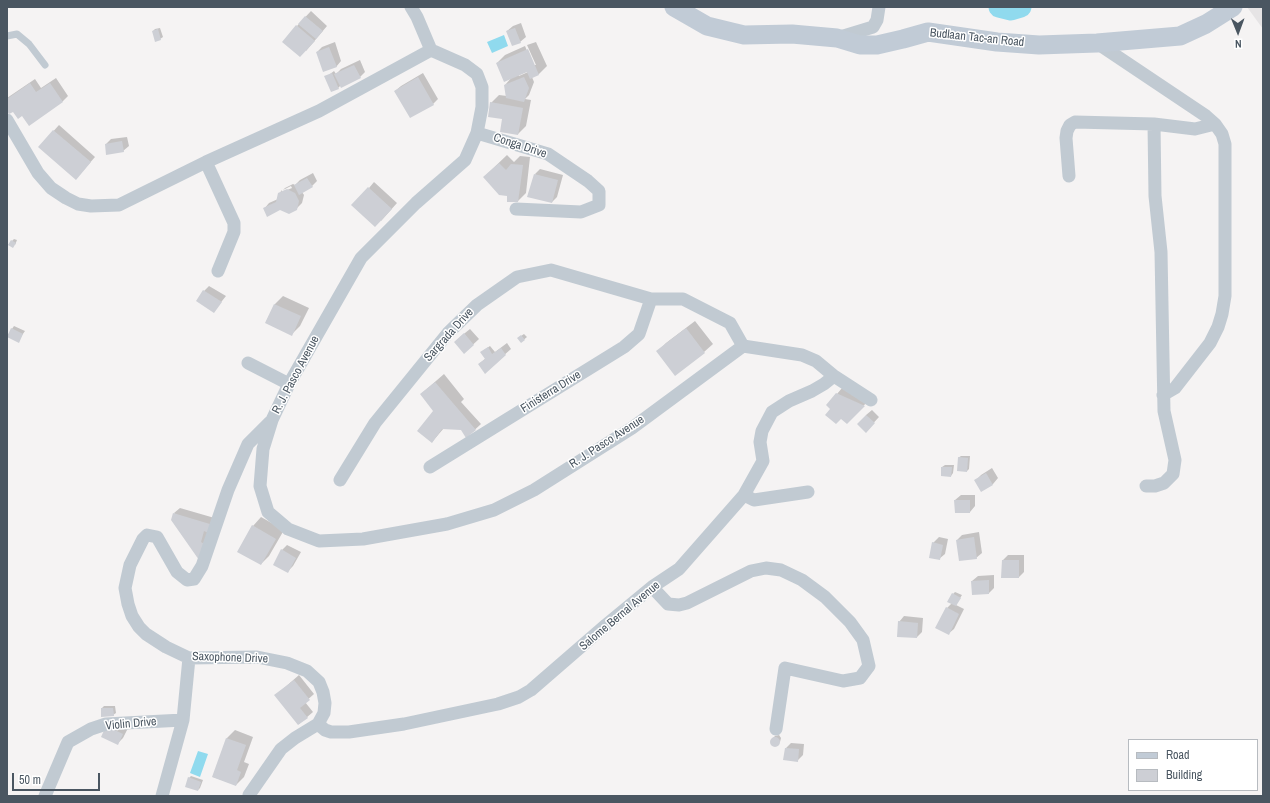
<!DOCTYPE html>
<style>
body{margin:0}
#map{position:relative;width:1270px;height:803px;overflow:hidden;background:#f5f3f3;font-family:"Archivo Narrow",sans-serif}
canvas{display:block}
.frame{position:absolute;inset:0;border:8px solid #4a5661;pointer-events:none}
.legend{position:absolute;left:1128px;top:739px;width:130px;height:52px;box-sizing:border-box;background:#fff;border:1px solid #b7bbc0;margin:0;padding:5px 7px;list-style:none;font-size:12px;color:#4a5661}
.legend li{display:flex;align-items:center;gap:8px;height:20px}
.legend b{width:20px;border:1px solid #b7bbc0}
.north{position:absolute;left:1218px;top:12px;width:40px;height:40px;-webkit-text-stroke:3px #fff;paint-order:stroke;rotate:179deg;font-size:11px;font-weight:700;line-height:16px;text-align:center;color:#4a5661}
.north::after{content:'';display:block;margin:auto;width:14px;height:18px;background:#4a5661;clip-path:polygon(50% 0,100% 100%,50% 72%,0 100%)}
.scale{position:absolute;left:12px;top:773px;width:88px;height:18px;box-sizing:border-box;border:2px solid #4a5661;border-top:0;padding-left:5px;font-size:12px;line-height:14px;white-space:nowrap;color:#4a5661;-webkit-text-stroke:3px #fff;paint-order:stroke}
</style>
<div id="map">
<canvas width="1270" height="803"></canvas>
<div class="frame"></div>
<ul class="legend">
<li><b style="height:5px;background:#c1cbd6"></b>Road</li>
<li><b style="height:11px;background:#cdcfd5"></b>Building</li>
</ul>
<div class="north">N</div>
<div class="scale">50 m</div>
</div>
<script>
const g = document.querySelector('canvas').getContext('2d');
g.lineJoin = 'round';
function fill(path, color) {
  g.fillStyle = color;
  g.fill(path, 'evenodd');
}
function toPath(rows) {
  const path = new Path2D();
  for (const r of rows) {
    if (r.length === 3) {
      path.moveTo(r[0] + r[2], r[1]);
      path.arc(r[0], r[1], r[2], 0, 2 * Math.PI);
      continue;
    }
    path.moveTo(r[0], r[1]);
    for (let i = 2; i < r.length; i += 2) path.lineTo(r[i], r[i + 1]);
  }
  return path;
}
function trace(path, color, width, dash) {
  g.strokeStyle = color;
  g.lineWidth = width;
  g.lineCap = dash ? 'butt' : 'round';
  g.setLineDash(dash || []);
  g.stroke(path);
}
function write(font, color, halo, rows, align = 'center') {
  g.font = font + ' "Archivo Narrow",sans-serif';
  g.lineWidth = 3;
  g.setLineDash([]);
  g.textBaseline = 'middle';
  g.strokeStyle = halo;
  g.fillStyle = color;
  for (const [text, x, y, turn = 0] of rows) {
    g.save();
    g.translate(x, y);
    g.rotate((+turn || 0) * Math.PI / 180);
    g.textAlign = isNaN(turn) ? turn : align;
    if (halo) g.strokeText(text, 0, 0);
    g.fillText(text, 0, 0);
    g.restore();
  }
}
const education = toPath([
 [1247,7,1263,7,1263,29]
]);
const water = toPath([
 [504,35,508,46,492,53,487,42],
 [198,751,208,754,200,777,190,773]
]);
const shadow = toPath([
 [311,11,327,26,306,51,297,26],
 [521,23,526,37,520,42,507,31,513,26],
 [160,28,163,37,160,39,153,31,155,29],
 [335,42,341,61,336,67,317,52,322,47],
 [536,42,547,66,539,74,532,77,534,82,529,95,525,99,531,100,526,126,518,134,491,103,499,95,507,96,505,85,512,77,497,63,505,55,525,46,533,65,536,65,527,45],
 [527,70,528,72,519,76,518,74],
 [360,60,365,72,360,77,341,85,338,88,326,77,334,71,336,74,341,69],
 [423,73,438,99,433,104,395,91,401,86],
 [56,78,68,96,63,101,29,124,23,115,7,109,7,98,35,79,41,88],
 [59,125,95,157,81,173,39,147],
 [127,137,129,146,123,151,106,144,111,139],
 [507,155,514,162,520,156,530,157,526,193,518,201,484,177],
 [540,169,563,175,557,197,552,202,535,174],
 [313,173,317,181,312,186,302,192,304,195,302,203,296,209,264,209,269,203,278,199,279,194,282,190,282,192,292,188,291,186,283,190,285,188,293,184,295,185,300,180],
 [374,182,397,203,381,221,369,188],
 [14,239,17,240,15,245,12,241],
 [209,286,226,296,214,311,204,291],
 [283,296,309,308,300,326,292,334,266,322,275,304],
 [695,321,713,344,704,352,675,374,658,351,666,343],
 [14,326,25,331,18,341,7,336],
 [470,329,479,339,464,353,460,337],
 [524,334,527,337,521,342,521,336],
 [507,343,511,349,485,372,479,364,486,358,484,350,490,346,495,352],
 [444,374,464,399,461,402,481,424,467,437,461,429,444,428,432,442,434,411,421,394],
 [842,388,869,400,847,423,832,409,837,394],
 [872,410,879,417,866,431,866,415],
 [961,456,970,456,969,469,967,471,958,458],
 [945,465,954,465,953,473,951,476,942,475,942,467],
 [992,468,998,478,993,484,982,490,976,480,981,475],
 [961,495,975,495,975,506,970,512,955,500],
 [180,508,218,519,204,553,174,513],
 [261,517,284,530,269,556,261,564,253,526],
 [979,532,982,553,976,558,957,540,962,535],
 [939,537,948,539,945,554,939,559,933,543],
 [287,545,301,552,293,566,287,572,282,550],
 [1008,555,1024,555,1024,572,1019,577,1003,560],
 [994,575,994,588,989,593,972,581,978,576],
 [955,592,962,595,956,605,964,609,954,629,948,634,947,608,952,603,953,594],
 [904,616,923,618,922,632,917,637,899,622],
 [299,675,314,694,305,702,313,712,299,724,276,695],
 [104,706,115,706,116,713,113,715,102,708],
 [107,726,128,728,123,738,118,743],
 [235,730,253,737,244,762,249,764,244,777,236,785,213,777,227,738],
 [779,735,781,738,780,742,776,745,772,744,772,739,775,736],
 [791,743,804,744,803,755,797,761,786,748],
 [191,776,203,780,200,788,198,790,189,778]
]);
const river = toPath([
 [999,7,1011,10,1021,7]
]);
const building = toPath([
 [305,16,323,31,316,39,298,24],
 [296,25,315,41,300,57,282,42],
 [515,28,521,43,512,46,506,31],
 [158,29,161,40,155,42,152,31],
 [329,47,337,67,323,72,316,52],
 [528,49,539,75,530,79,527,72,504,82,496,63],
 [354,65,361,78,341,88,334,74],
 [332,73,339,89,331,92,324,76],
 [418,77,434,105,410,118,394,91],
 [524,77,529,88,524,102,506,98,504,85],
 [30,83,36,92,50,83,63,102,29,126,22,116,18,119,13,112,9,114,7,111,7,99],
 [490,102,523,108,518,135,500,132,502,119,488,117],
 [53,130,91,162,76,180,38,147],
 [122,141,124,152,106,155,105,144],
 [499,163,506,170,511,164,523,165,518,202,507,202,507,196,499,195,483,177],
 [534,174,558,180,552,203,527,197],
 [307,178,313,187,299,195,294,185],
 [368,187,392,209,375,227,351,205],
 [287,189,295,193,299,201,297,210,289,214,280,210,267,217,263,208,276,202,278,193],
 [11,240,16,243,13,248,8,245],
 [203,290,222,302,214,313,196,301],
 [274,304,301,316,292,336,265,323],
 [11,328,23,334,19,343,7,337],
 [686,328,705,353,675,376,656,351],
 [464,333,474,345,464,354,454,342],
 [521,335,525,340,521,343,517,338],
 [488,347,492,354,501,348,506,355,485,374,478,364,485,359,480,352],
 [435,382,476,430,466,438,461,430,442,429,432,443,417,431,433,411,420,394],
 [836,393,865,406,847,424,841,419,836,424,825,415,830,409,826,405],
 [866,415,875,423,866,433,857,424],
 [958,457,968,458,967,472,957,471],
 [941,467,952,467,951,477,941,476],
 [986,473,993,485,981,492,974,480],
 [954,500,970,500,970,513,955,513],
 [173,513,213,525,211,534,204,531,201,542,206,545,199,560,171,520],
 [252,525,276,539,261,565,237,552],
 [974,537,977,559,959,561,956,540],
 [932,542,943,545,940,560,929,558],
 [281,549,296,558,288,573,273,565],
 [1002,560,1019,560,1019,578,1001,578],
 [989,580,989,594,972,595,971,581],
 [952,593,961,598,956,606,947,602],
 [946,607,959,614,949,635,935,628],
 [898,621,918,623,917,638,897,637],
 [294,680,310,700,300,708,308,718,298,725,274,695],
 [101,708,113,708,114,716,101,717],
 [106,726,123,734,118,745,101,737],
 [775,742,5],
 [226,738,246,745,237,770,241,772,236,786,212,777],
 [785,748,799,749,798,762,783,760],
 [188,777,201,782,198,791,185,787]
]);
const lane = toPath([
 [7,36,17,34,29,44,45,65]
]);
const street = toPath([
 [411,7,417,17,431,50],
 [837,38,873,27,877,20,879,7],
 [1097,43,1206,116,1215,124,1222,134,1225,144,1225,296,1222,314,1218,327,1210,343,1175,388,1163,395],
 [431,50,465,65,477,74,482,87,482,107,477,133,465,160,416,203,361,258,289,384,272,420,263,449,260,486,268,512,288,529,319,541,363,539,447,524,494,510,534,490,632,428,743,346],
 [7,120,38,173,51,188,66,198,78,204,91,206,119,205,206,162,319,111,431,50],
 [477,133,548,154,588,181,599,191,599,205,581,212,516,209],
 [206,162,234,223,234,232,218,271],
 [1069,176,1066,138,1067,131,1070,125,1075,122,1154,124,1195,129,1215,124],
 [743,346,802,355,816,361,834,376,871,400],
 [248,363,289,384],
 [270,422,248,444,228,490,202,566,194,579,187,580,177,572,157,537,147,535,143,539,130,565,125,588,128,604,132,616,139,627,146,634,166,647,189,658,257,657,287,663,307,671,319,682,323,692,325,703,324,713,318,724],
 [430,467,624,347,639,334,651,299],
 [340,480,375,423,448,333,477,305,517,277,551,270,651,299,683,299,730,323,743,346],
 [1146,486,1155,486,1164,483,1173,474,1175,460,1164,411,1161,252,1155,196,1154,124],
 [744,495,754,500,808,492],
 [652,587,668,604,679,605,687,603,751,571,766,568,781,570,802,580,825,597,850,622,863,640,869,666,860,678,843,681,785,668,776,729],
 [318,724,325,730,331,732,349,732,404,724,498,704,519,697,531,690,606,625,652,587,679,569,744,495,763,461,760,442,762,431,772,412,789,401,812,391,824,384,834,376],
 [249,795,281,749,295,738,318,724],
 [45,796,68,742,91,729,106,724,183,720],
 [162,796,183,720,189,658]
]);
const secondary = toPath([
 [674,7,707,26,744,35,792,34,837,38,860,45,877,45,903,39,928,32,997,42,1039,45,1097,43,1180,36,1206,24,1233,7]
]);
const streetNames = [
 ["Budlaan Tac-an Road",977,38,6],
 ["Conga Drive",520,146,18],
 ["Sargrada Drive",449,335,-48],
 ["R. J. Pasco Avenue",296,375,-62],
 ["Finisterra Drive",551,392,-32],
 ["R. J. Pasco Avenue",607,442,-33],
 ["Salome Bernal Avenue",620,616,-40],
 ["Saxophone Drive",230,658,2],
 ["Violin Drive",131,724,-5]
];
fill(education, '#e6e4e5');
fill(water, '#90daee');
fill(shadow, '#0003');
trace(river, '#90daee', 21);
fill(building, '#cdcfd5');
trace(lane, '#c1cad2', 7);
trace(street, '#c1cad2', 13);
trace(secondary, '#c1cbd6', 19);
write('12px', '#4a5661', '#fff', streetNames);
</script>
